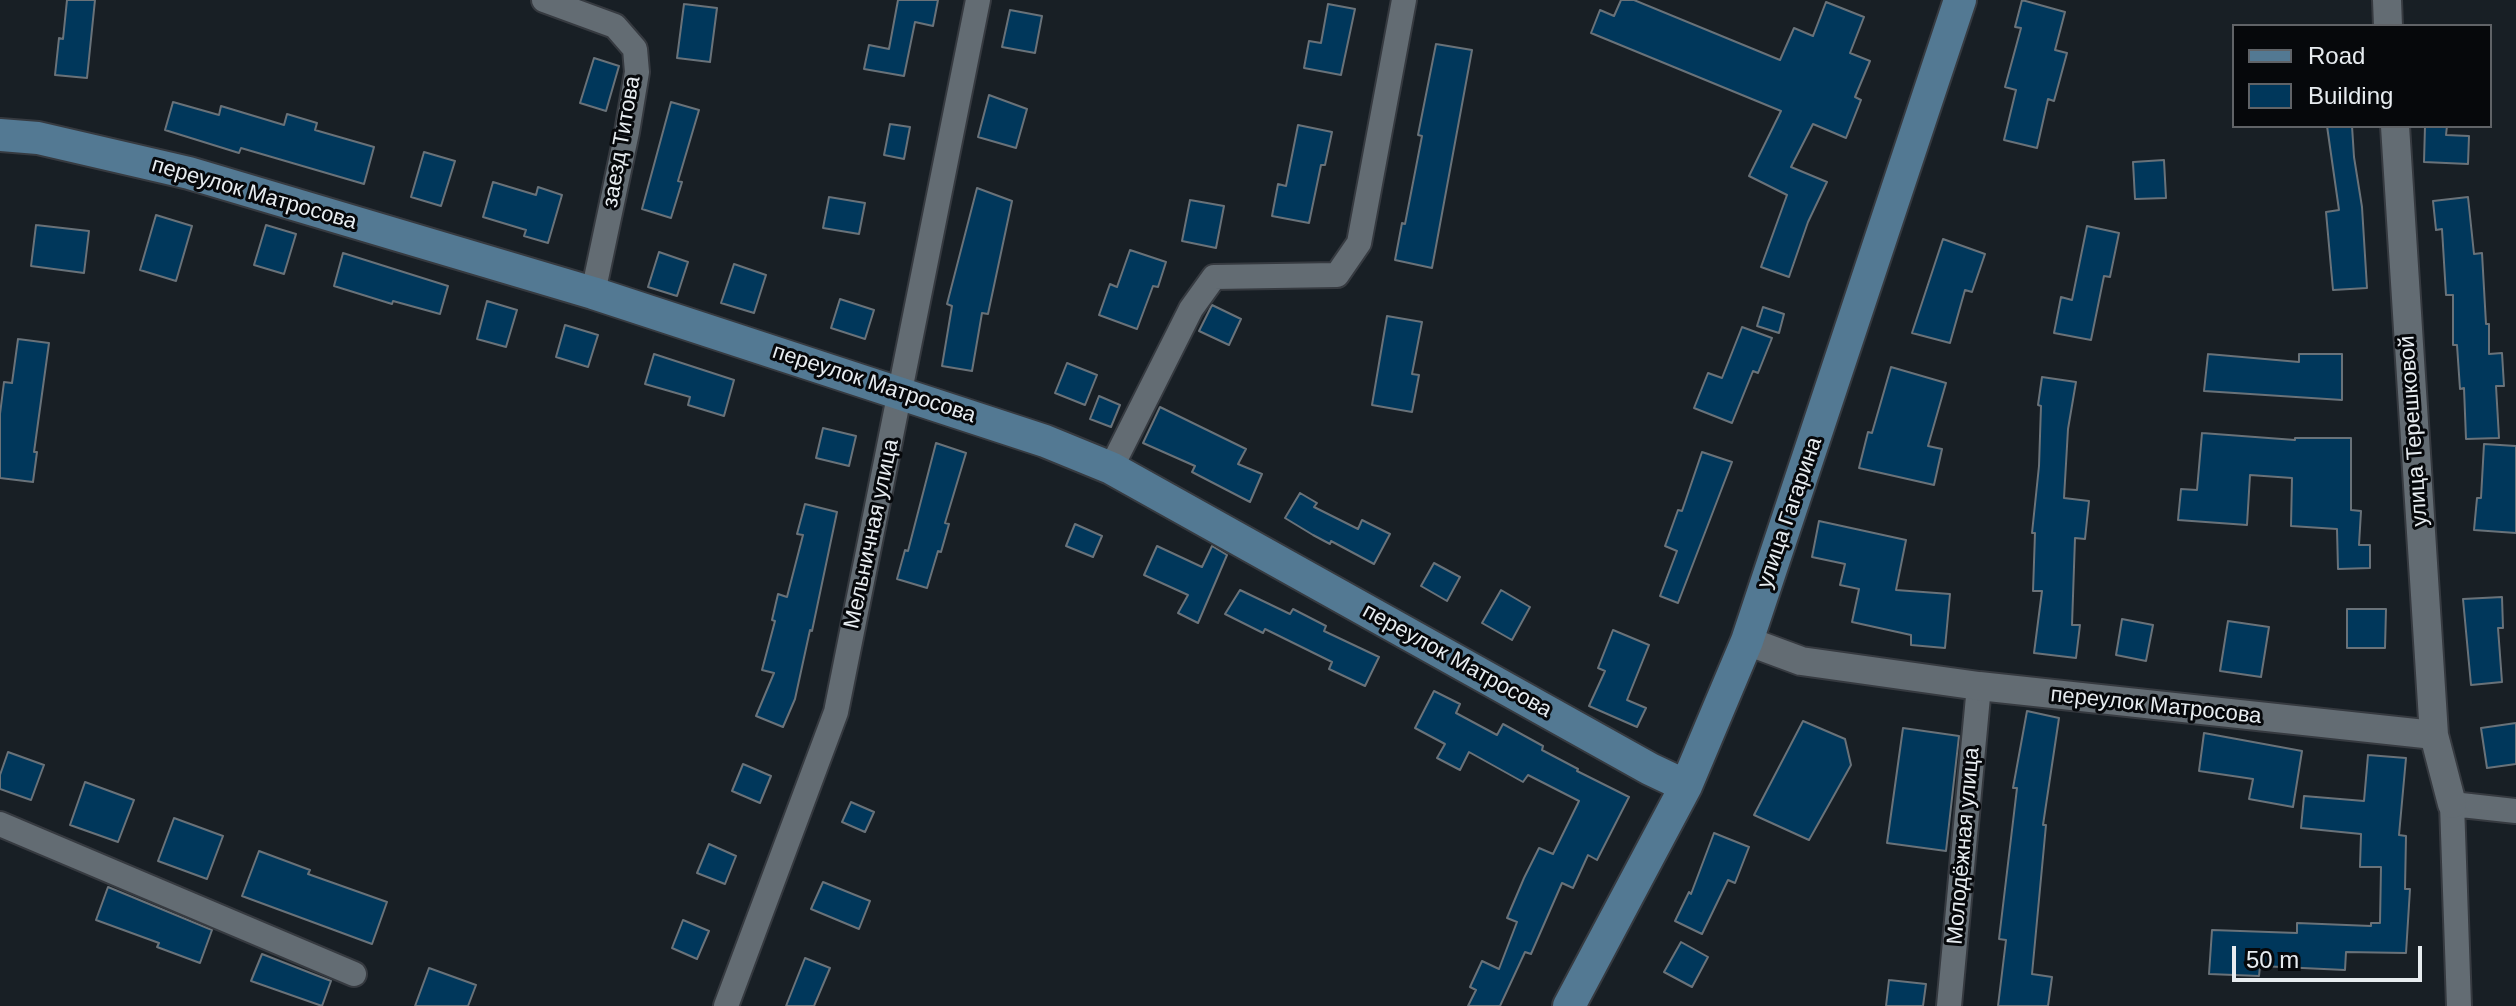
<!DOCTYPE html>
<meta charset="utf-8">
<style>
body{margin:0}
#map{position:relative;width:2516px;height:1006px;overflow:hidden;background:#181f25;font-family:Arial,sans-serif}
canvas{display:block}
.legend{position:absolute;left:2232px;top:24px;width:260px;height:104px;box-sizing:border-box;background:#06080b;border:2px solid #606367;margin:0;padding:10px 14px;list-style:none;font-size:24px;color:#e7ecf0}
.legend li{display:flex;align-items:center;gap:16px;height:40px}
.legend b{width:40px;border:2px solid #606367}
.scale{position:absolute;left:2232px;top:946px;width:190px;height:36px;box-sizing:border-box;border:4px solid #e7ecf0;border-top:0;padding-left:10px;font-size:24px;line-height:28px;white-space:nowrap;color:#e7ecf0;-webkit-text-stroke:6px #06080b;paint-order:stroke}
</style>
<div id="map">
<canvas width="2516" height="1006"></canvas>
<ul class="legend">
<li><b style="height:10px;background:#537993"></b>Road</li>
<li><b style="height:22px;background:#00375b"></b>Building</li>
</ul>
<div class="scale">50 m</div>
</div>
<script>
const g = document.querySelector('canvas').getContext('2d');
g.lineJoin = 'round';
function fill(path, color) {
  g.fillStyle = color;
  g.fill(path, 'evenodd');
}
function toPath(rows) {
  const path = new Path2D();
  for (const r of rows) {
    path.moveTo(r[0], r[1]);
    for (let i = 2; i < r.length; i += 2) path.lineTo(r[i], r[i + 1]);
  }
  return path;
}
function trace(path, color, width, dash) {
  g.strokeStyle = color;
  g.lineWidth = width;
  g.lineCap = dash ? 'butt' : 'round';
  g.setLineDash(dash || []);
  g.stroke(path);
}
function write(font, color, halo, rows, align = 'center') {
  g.font = font + ' Arial,sans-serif';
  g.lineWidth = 6;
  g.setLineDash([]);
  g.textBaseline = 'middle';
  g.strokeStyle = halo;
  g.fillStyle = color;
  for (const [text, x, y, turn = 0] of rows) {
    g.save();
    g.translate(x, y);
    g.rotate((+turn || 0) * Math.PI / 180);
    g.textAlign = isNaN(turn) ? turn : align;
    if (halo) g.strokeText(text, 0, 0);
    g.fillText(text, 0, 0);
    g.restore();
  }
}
const building = toPath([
 [67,0,95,0,87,78,55,75,59,38,63,39,67,0],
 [898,0,938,0,933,26,915,22,904,76,864,69,869,45,889,49,898,0],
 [1621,0,1634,0,1780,60,1794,28,1813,36,1826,2,1864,17,1850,53,1870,61,1855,97,1861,100,1846,138,1813,124,1791,167,1827,182,1808,222,1789,277,1761,267,1787,195,1749,176,1781,111,1591,33,1600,10,1614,16,1621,0],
 [2022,0,2065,12,2055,50,2067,53,2054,101,2048,99,2037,148,2004,140,2016,90,2005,87,2021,28,2015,27,2022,0],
 [684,4,717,8,710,62,677,58,684,4],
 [1328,4,1355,9,1341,75,1304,68,1309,41,1321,43,1328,4],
 [1010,10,1042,16,1035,53,1002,47,1010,10],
 [1436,44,1472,50,1432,268,1395,260,1402,223,1405,224,1422,136,1418,135,1436,44],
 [594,58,619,66,606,111,580,103,594,58],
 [989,95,1027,109,1016,148,978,137,989,95],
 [173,102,219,115,221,106,284,125,287,114,317,123,315,130,374,147,364,184,241,148,239,153,165,130,173,102],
 [671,102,699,110,678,181,682,182,671,218,642,209,671,102],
 [890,124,910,127,904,159,884,155,890,124],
 [1298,125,1332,132,1325,165,1321,165,1309,223,1272,216,1278,184,1286,186,1298,125],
 [2327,126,2352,126,2354,157,2362,207,2367,288,2333,290,2326,212,2339,210,2327,126],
 [2425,126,2447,126,2446,135,2469,136,2468,164,2424,162,2425,126],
 [424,152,455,161,441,206,411,197,424,152],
 [2164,160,2166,198,2135,199,2133,162,2164,160],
 [493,182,536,195,538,187,562,195,548,243,524,236,526,230,483,217,493,182],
 [977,188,1012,201,988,314,982,313,972,371,942,366,952,306,947,304,977,188],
 [829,197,865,203,859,234,823,228,829,197],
 [2468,197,2474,254,2482,253,2486,324,2489,324,2489,354,2502,353,2504,386,2496,386,2499,438,2466,439,2464,388,2460,389,2457,345,2453,345,2453,295,2446,295,2442,229,2436,230,2433,201,2468,197],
 [1190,200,1224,206,1216,248,1182,241,1190,200],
 [156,215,192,226,176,281,140,270,156,215],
 [36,225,89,231,84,273,31,266,36,225],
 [266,225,296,234,284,274,254,265,266,225],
 [2087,226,2119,233,2110,277,2104,276,2091,340,2054,333,2061,297,2072,300,2087,226],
 [1943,239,1985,254,1972,292,1965,290,1950,343,1912,333,1943,239],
 [1130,250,1166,262,1158,287,1153,286,1137,329,1099,315,1110,284,1117,287,1130,250],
 [659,252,688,262,677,296,648,287,659,252],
 [343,253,448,286,440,314,393,301,392,304,334,286,343,253],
 [734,264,766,275,754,313,721,303,734,264],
 [840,299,874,310,865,339,831,328,840,299],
 [487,301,517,310,506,347,477,339,487,301],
 [1212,305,1241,319,1229,345,1199,331,1212,305],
 [1763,307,1784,314,1779,333,1757,326,1763,307],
 [1387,316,1422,322,1412,374,1419,375,1412,412,1372,405,1387,316],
 [565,325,598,335,588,367,556,357,565,325],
 [1742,327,1772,338,1758,373,1753,371,1732,423,1694,408,1708,373,1722,378,1742,327],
 [18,339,49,343,34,452,37,452,33,482,0,478,0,414,4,382,12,383,18,339],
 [654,354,734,380,724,416,688,405,690,397,645,384,654,354],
 [2208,354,2299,362,2299,354,2342,354,2342,400,2204,391,2208,354],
 [1067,363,1097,375,1085,405,1055,393,1067,363],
 [1891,367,1946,383,1928,446,1942,449,1934,485,1859,468,1868,432,1872,433,1891,367],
 [2042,377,2076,382,2068,429,2064,498,2089,501,2085,539,2075,538,2072,625,2080,625,2076,658,2034,653,2042,591,2033,591,2035,533,2032,533,2039,466,2041,406,2038,405,2042,377],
 [1099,396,1120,405,1111,427,1090,419,1099,396],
 [1160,407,1246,449,1238,464,1262,474,1250,502,1192,472,1195,466,1143,443,1160,407],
 [823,428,856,436,849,466,816,458,823,428],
 [2202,433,2295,440,2295,438,2351,438,2351,510,2361,511,2359,545,2370,545,2370,568,2338,569,2337,529,2291,526,2292,478,2250,475,2247,525,2178,520,2181,489,2197,490,2202,433],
 [936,443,966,453,945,523,949,524,941,552,938,551,927,588,897,579,905,550,908,551,936,443],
 [2484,444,2516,446,2516,533,2474,530,2477,498,2481,498,2484,444],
 [1702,452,1732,462,1678,603,1660,596,1677,551,1665,546,1678,510,1682,511,1702,452],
 [1300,493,1317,503,1314,507,1358,529,1362,520,1390,534,1374,564,1331,541,1330,544,1313,535,1285,518,1300,493],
 [805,504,837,512,812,631,810,630,795,699,783,727,756,716,774,673,762,670,775,621,772,620,778,594,787,597,803,535,797,534,805,504],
 [1819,521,1906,540,1896,590,1950,594,1945,648,1911,645,1911,635,1852,622,1859,589,1840,585,1845,564,1812,557,1819,521],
 [1075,524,1102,536,1093,557,1066,546,1075,524],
 [1157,546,1202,567,1212,546,1227,555,1198,623,1178,613,1188,595,1144,575,1157,546],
 [1434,563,1460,577,1447,601,1421,586,1434,563],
 [1240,590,1290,614,1293,609,1326,626,1324,631,1379,657,1365,686,1329,669,1332,662,1265,629,1263,633,1225,614,1240,590],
 [1501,590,1530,607,1512,640,1482,623,1501,590],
 [2502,597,2503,628,2498,628,2502,682,2471,685,2463,599,2502,597],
 [2347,609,2386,609,2385,648,2347,648,2347,609],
 [2122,619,2153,625,2146,661,2116,655,2122,619],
 [2228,621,2269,627,2261,677,2220,671,2228,621],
 [1613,630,1649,645,1627,700,1646,708,1637,727,1589,706,1605,671,1598,668,1613,630],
 [1434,691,1460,704,1456,713,1497,735,1503,724,1543,746,1542,750,1578,769,1577,771,1629,797,1597,860,1588,855,1573,888,1562,883,1531,954,1525,952,1500,1006,1468,1006,1476,990,1470,987,1482,961,1499,969,1517,922,1507,918,1524,878,1539,848,1553,854,1579,801,1528,775,1523,782,1469,752,1460,770,1437,758,1445,744,1415,728,1434,691],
 [2027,711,2059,718,2043,825,2046,825,2032,974,2052,977,2048,1006,1998,1006,2006,940,1999,939,2017,788,2013,788,2027,711],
 [1803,721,1845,739,1851,765,1809,840,1754,815,1803,721],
 [2516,723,2516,764,2487,768,2481,728,2516,723],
 [1903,728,1959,736,1946,851,1887,843,1903,728],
 [2204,733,2302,751,2293,807,2249,799,2253,779,2199,771,2204,733],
 [8,752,44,765,31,800,0,789,0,775,8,752],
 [2368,755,2406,758,2399,835,2406,836,2405,889,2410,889,2406,953,2346,952,2345,970,2260,966,2259,976,2209,974,2212,930,2297,933,2297,923,2371,926,2371,923,2380,923,2381,867,2360,867,2361,834,2301,828,2304,796,2364,801,2368,755],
 [743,764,771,776,760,803,732,791,743,764],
 [85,782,134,800,118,842,70,825,85,782],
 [851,802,874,812,865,832,842,822,851,802],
 [174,818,223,836,207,879,158,861,174,818],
 [1714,833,1749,847,1735,883,1728,880,1702,934,1675,921,1689,892,1691,894,1714,833],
 [709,844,736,856,725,884,697,873,709,844],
 [259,851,310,870,308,874,387,902,372,944,242,896,259,851],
 [823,882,870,901,859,929,811,909,823,882],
 [108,887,212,930,200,963,157,947,159,943,96,920,108,887],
 [683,920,709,931,697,959,672,948,683,920],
 [1681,942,1708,957,1692,987,1664,972,1681,942],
 [262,954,331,981,322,1006,251,981,262,954],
 [805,958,830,968,814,1006,786,1006,805,958],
 [429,968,476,985,468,1006,415,1006,429,968],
 [1889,980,1926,984,1923,1006,1886,1006,1889,980]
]);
const minor = toPath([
 [544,0,615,26,635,49,637,72,627,132,593,293],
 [1111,468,1191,309,1214,277,1337,275,1359,243,1404,0],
 [0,824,354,974],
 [726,1006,836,712,978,0],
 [1949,1006,1979,686],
 [2459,1006,2452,804,2516,811]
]);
const tertiary = toPath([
 [2387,0,2388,26],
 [2395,126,2434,735],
 [1747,641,1801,661,1979,686,2434,735,2452,804]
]);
const secondary = toPath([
 [0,135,38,138,189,173,593,293,1045,441,1111,468,1650,769,1686,786],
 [1569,1006,1686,786,1747,641,1960,0]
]);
const streetNames = [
 ["заезд Титова",622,142,-80],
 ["переулок Матросова",254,194,16],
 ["переулок Матросова",874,384,18],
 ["улица Терешковой",2414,431,-94],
 ["улица Гагарина",1790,513,-71],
 ["Мельничная улица",872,534,-78],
 ["переулок Матросова",1457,661,29],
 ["переулок Матросова",2156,706,6],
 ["Молодёжная улица",1964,846,-85]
];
fill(building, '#00375b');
trace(building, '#697279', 2);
trace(minor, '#363a40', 28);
trace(tertiary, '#363a40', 32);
trace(secondary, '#363a40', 36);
trace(minor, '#636c73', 24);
trace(tertiary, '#636c73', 28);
trace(secondary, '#537993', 32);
write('22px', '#e7ecf0', '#06080b', streetNames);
</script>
